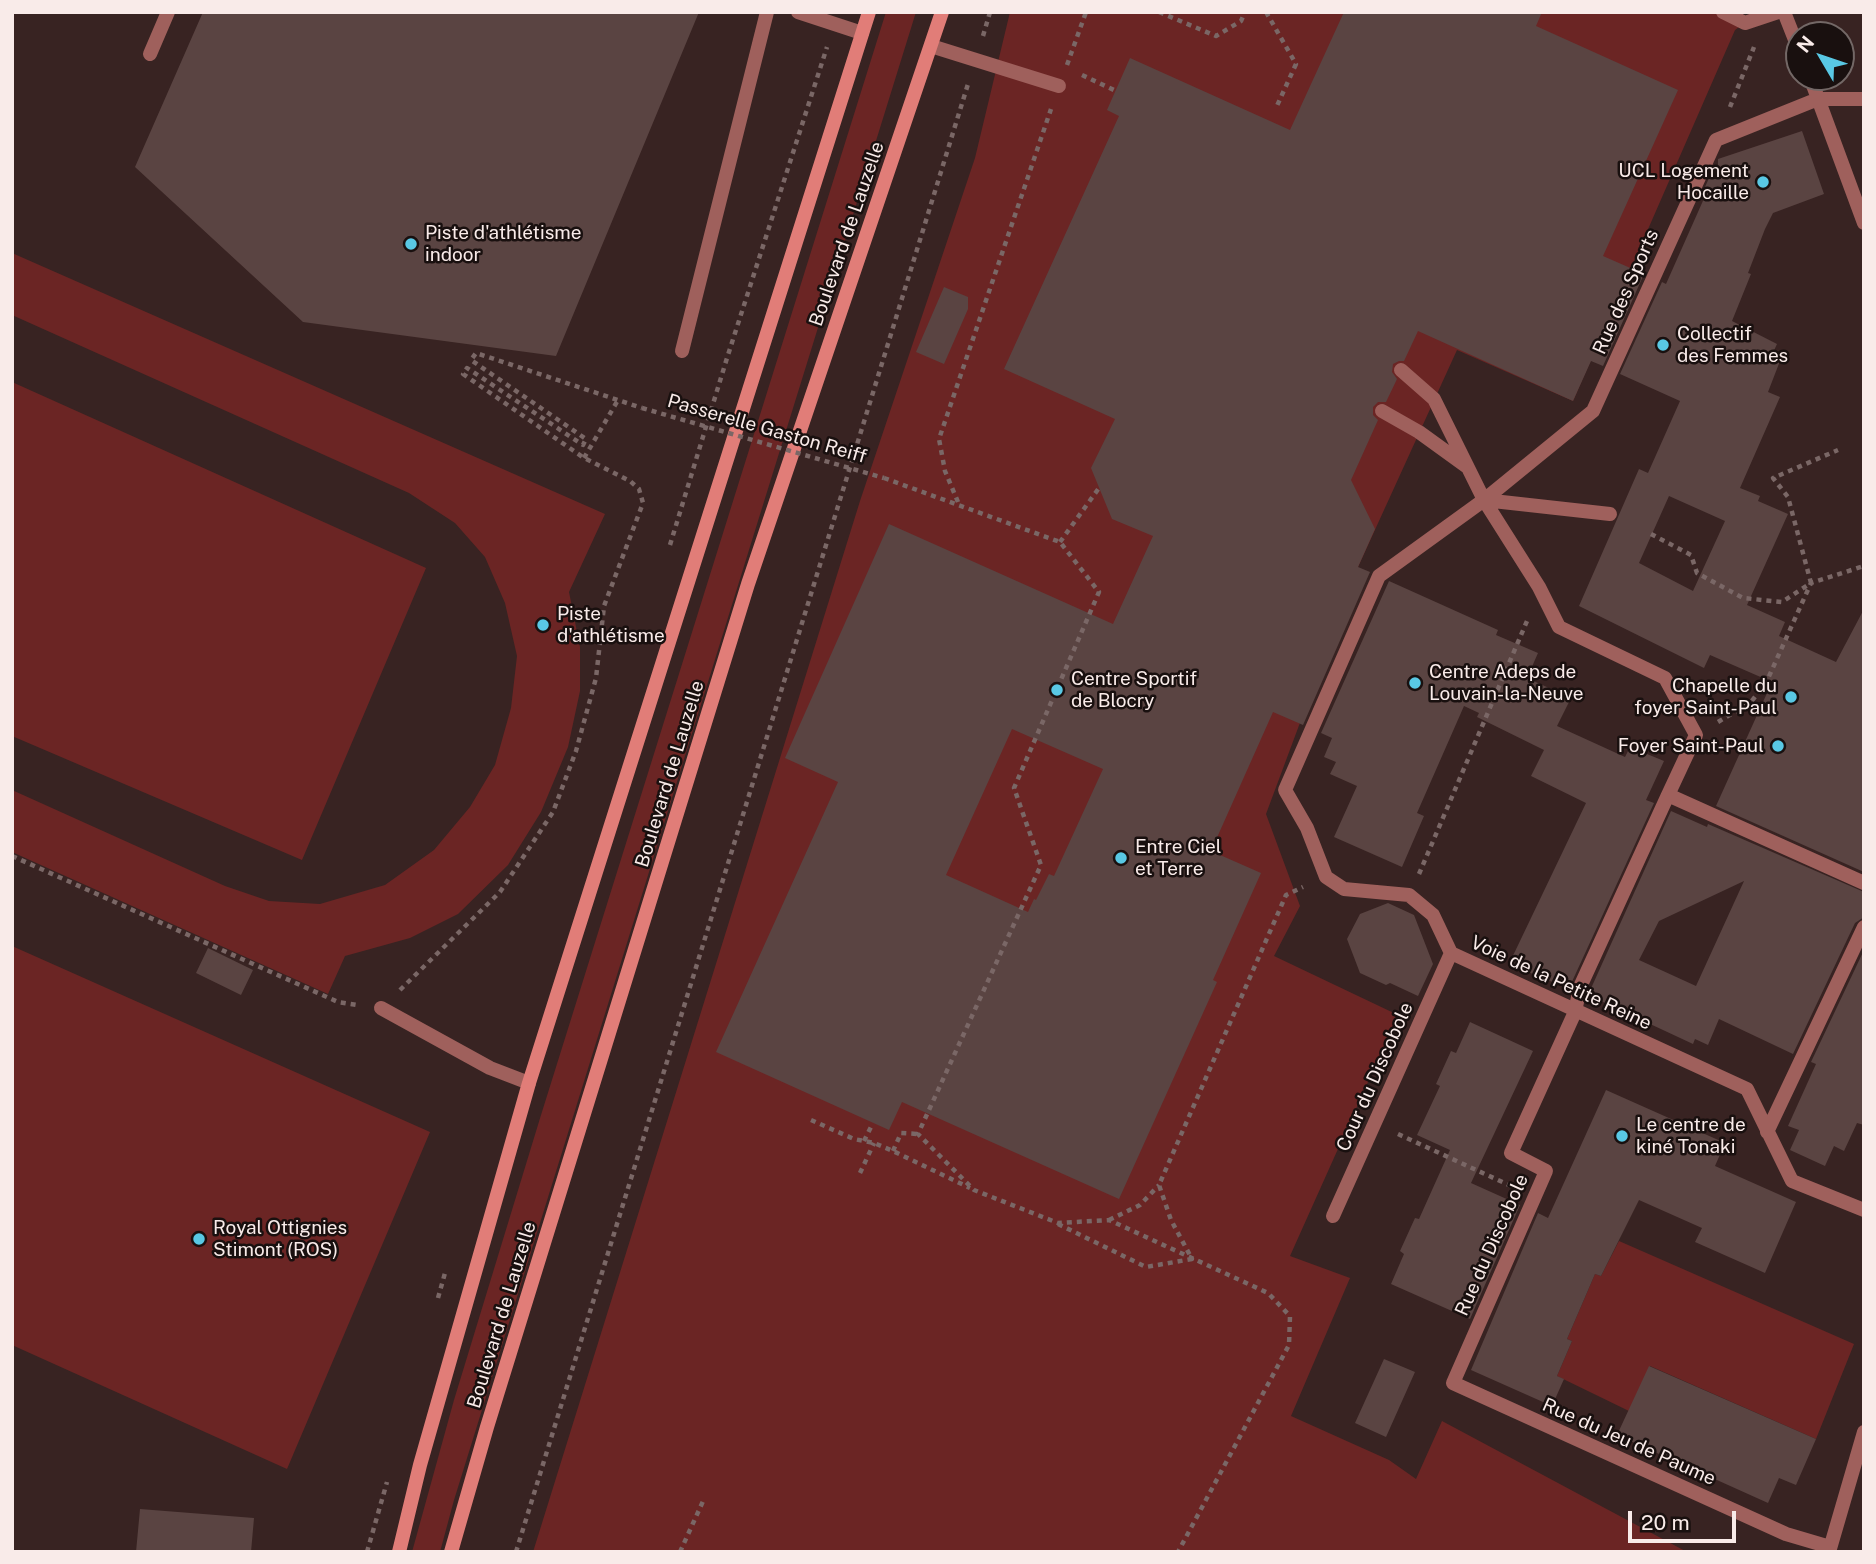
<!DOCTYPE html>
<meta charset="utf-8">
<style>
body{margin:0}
#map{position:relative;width:1876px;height:1564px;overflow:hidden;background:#382322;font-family:"Public Sans",sans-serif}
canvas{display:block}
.frame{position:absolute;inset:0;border:14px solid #f9ebe9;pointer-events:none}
.north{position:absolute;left:1785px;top:21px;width:70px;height:70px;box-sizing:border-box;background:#19100f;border:2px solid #736866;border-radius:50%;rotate:309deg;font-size:19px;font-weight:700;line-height:28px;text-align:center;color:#f9ebe9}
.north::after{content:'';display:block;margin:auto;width:24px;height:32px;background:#59c8e4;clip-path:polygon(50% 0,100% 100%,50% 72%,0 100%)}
.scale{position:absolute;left:1628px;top:1511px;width:108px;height:32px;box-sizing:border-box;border:4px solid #f9ebe9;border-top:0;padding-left:9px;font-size:21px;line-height:24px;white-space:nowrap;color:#f9ebe9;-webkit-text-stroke:5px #19100f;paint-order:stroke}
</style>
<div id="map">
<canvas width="1876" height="1564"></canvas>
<div class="frame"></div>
<div class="north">N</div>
<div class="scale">20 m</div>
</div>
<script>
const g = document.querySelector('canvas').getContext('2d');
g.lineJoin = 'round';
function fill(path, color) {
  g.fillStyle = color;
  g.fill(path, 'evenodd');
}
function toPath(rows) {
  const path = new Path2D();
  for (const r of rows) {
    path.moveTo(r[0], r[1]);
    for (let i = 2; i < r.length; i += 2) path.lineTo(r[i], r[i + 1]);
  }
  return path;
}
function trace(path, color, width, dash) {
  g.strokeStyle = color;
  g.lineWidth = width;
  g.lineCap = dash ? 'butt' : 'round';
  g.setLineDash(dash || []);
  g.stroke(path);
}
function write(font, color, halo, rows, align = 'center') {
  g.font = font + ' "Public Sans",sans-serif';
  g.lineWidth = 5;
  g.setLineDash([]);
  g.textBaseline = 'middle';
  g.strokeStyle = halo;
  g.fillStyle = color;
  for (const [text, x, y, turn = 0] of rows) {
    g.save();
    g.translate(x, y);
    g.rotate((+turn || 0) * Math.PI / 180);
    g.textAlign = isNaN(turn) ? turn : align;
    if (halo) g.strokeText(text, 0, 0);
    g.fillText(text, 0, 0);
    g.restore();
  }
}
const green = toPath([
 [886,12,916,12,454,1500,440,1552,412,1552,454,1400,541,1115],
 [1010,12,1741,12,1745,23,1735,30,1573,401,1457,350,1358,567,1266,814,1300,906,1274,956,1398,1015,1290,1256,1350,1278,1291,1416,1389,1460,1416,1479,1442,1421,1687,1552,533,1552,860,501,975,158],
 [12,253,605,514,569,592,580,647,580,691,568,747,541,812,508,865,458,914,410,938,345,956,328,994,12,852,12,790,225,886,269,901,320,904,385,885,434,850,470,807,495,765,511,708,517,656,505,603,485,557,455,523,409,493,12,315],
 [12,382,426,568,302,860,12,736],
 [12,946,430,1132,287,1469,12,1345],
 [1619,1241,1854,1344,1816,1439,1650,1366,1629,1411,1557,1376,1572,1341,1567,1339,1595,1274,1601,1276]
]);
const building = toPath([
 [203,12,699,12,556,356,303,322,135,167],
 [1344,12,1542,12,1536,26,1678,90,1603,256,1644,274,1603,366,1591,361,1573,401,1418,331,1404,361,1399,361,1393,364,1392,372,1397,379,1386,402,1378,402,1373,407,1373,415,1378,420,1351,480,1375,529,1358,567,1370,572,1303,725,1273,712,1211,851,1261,873,1213,980,1217,982,1119,1199,902,1102,889,1130,716,1052,838,782,785,758,889,524,1113,624,1153,536,1112,519,1091,468,1115,419,1004,369,1119,116,1107,110,1130,58,1290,130],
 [1012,729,1103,769,1054,876,1049,874,1036,900,1034,899,1028,912,946,875],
 [1802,131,1824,194,1773,213,1765,229,1748,273,1751,274,1732,321,1777,344,1771,357,1780,361,1768,392,1780,397,1740,488,1760,496,1758,501,1788,514,1747,605,1785,622,1779,636,1836,662,1864,609,1864,872,1716,806,1772,682,1710,655,1704,668,1579,606,1639,469,1648,473,1680,401,1620,374,1662,282,1666,284,1706,194,1705,187,1709,178,1718,175,1718,159],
 [1669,496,1725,521,1693,591,1639,563],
 [944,287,968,297,968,309,944,364,916,352],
 [1389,581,1498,630,1496,635,1538,653,1527,678,1571,698,1557,726,1625,757,1630,747,1664,761,1646,800,1654,803,1570,986,1564,983,1562,986,1509,964,1586,803,1531,776,1544,750,1477,717,1479,713,1464,706,1417,813,1424,816,1402,867,1334,837,1357,786,1330,774,1336,762,1324,757,1332,738,1321,733],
 [1671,811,1707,827,1708,824,1864,892,1864,917,1855,923,1793,1054,1719,1019,1708,1045,1695,1039,1693,1044,1588,995],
 [1744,881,1696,986,1639,960,1659,921],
 [1388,903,1414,915,1433,964,1418,996,1390,983,1386,985,1360,973,1347,939,1360,914],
 [208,948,253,970,241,995,196,973],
 [1864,950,1864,1125,1857,1123,1844,1151,1834,1146,1825,1166,1790,1150,1799,1130,1788,1126,1816,1064,1811,1062],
 [1470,1022,1533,1051,1471,1183,1520,1205,1470,1319,1391,1284,1404,1254,1400,1251,1415,1218,1419,1219,1450,1150,1417,1135,1440,1086,1436,1084,1451,1051,1456,1053],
 [1606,1090,1725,1143,1715,1166,1796,1202,1765,1273,1695,1242,1702,1228,1639,1200,1601,1276,1595,1274,1567,1339,1572,1341,1557,1376,1564,1379,1552,1406,1471,1370,1538,1213,1548,1218],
 [1384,1359,1415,1372,1386,1437,1355,1423],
 [1649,1366,1816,1439,1796,1485,1779,1478,1768,1503,1617,1435],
 [140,1509,254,1518,251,1552,136,1552]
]);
const path = toPath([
 [1159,12,1216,36,1241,21,1245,12],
 [1266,12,1296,64,1276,108],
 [983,36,990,12],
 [1067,65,1086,12],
 [1082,75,1116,91],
 [1730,107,1754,47],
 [584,458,618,400],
 [884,478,1060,542,1099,592,1014,788,1041,865,918,1134,974,1190,1058,1223,1109,1220,1268,1293,1290,1316,1289,1345,1178,1552],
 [958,502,945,471,939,439,1051,109],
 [1651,534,1691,555,1697,573,1743,598,1782,602,1811,583,1788,497,1773,478,1838,450],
 [1060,542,1099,488],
 [670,545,727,358,827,47],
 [1718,722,1751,702,1766,683,1811,583,1864,566],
 [12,856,338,1002,357,1005],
 [1419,874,1527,621],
 [400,990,500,892,553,812,576,751,596,678,604,606,643,503,639,489,630,481,584,458,463,374,467,368,583,445,586,439,471,360,476,353,642,408],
 [811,1120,854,1139,874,1143,893,1151,970,1188],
 [1398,1134,1511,1186],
 [864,1141,873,1123],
 [893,1151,901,1133,918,1134],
 [860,1173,874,1143],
 [1109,1220,1140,1205,1159,1185],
 [1058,1224,1146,1267,1192,1259,1171,1220,1159,1185,1286,895,1303,887],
 [438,1298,445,1273],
 [367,1552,387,1482],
 [516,1552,968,84],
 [680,1552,704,1499]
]);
const lane = toPath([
 [798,12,862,33],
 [1723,12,1745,23,1778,12],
 [931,46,1059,86],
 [150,54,168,12],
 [682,351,767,12],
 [381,1008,490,1068,529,1083]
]);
const street = toPath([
 [1784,12,1799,50],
 [1810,77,1864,223],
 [1864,99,1818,99,1716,140,1593,411,1484,500,1379,576,1285,790,1307,828,1326,877,1344,889,1409,895,1433,915,1451,953,1747,1089,1792,1181,1864,1210],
 [1401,370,1434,399,1484,500,1539,587,1559,627,1665,678,1696,735,1668,795,1864,883],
 [1382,411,1419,432,1466,466],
 [1484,500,1610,514],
 [1668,795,1580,987,1575,1012,1511,1153,1546,1171,1453,1383,1786,1534,1830,1547],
 [1767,1132,1864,927],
 [1333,1216,1451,953],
 [1829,1552,1864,1432]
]);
const secondary = toPath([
 [399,1552,420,1465,529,1083,869,12],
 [451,1552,487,1427,748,584,942,12]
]);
const pathBridge = toPath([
 [642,408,884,478]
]);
const markers = [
 [1763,182,7,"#59c8e4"],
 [411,244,7,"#59c8e4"],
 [1663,345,7,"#59c8e4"],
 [543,625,7,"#59c8e4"],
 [1415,683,7,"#59c8e4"],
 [1057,690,7,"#59c8e4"],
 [1791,697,7,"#59c8e4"],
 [1778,746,7,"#59c8e4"],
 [1121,858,7,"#59c8e4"],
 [1622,1136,7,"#59c8e4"],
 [199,1239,7,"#59c8e4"]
];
const poiNames = [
 ["UCL Logement",1749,171,"right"],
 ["Hocaille",1749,193,"right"],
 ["Piste d'athlétisme",425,233],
 ["indoor",425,255],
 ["Collectif",1677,334],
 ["des Femmes",1677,356],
 ["Piste",557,614],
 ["d'athlétisme",557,636],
 ["Centre Adeps de",1429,672],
 ["Louvain-la-Neuve",1429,694],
 ["Centre Sportif",1071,679],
 ["de Blocry",1071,701],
 ["Chapelle du",1777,686,"right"],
 ["foyer Saint-Paul",1777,708,"right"],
 ["Foyer Saint-Paul",1764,746,"right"],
 ["Entre Ciel",1135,847],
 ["et Terre",1135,869],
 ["Le centre de",1636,1125],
 ["kiné Tonaki",1636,1147],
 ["Royal Ottignies",213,1228],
 ["Stimont (ROS)",213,1250]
];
const streetNames = [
 ["Boulevard de Lauzelle",847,234,-71],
 ["Rue des Sports",1626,292,-66],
 ["Passerelle Gaston Reiff",767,429,16],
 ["Boulevard de Lauzelle",670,774,-73],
 ["Voie de la Petite Reine",1561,983,25],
 ["Cour du Discobole",1375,1077,-66],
 ["Rue du Discobole",1492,1245,-66],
 ["Boulevard de Lauzelle",502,1315,-73],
 ["Rue du Jeu de Paume",1629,1442,24]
];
fill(green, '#6b2524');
fill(building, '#5a4442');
trace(path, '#7a6766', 4.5, [5, 5]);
trace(lane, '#9f605c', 14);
trace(street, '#9f605c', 14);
trace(secondary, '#e17d78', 14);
trace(pathBridge, '#7a6766', 4.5, [5, 5]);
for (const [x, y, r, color] of markers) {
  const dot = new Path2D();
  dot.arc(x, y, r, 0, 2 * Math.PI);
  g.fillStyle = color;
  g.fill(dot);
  trace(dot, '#19100f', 2.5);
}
write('19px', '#f9ebe9', '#19100f', poiNames, 'left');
write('19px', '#f9ebe9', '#19100f', streetNames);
</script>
